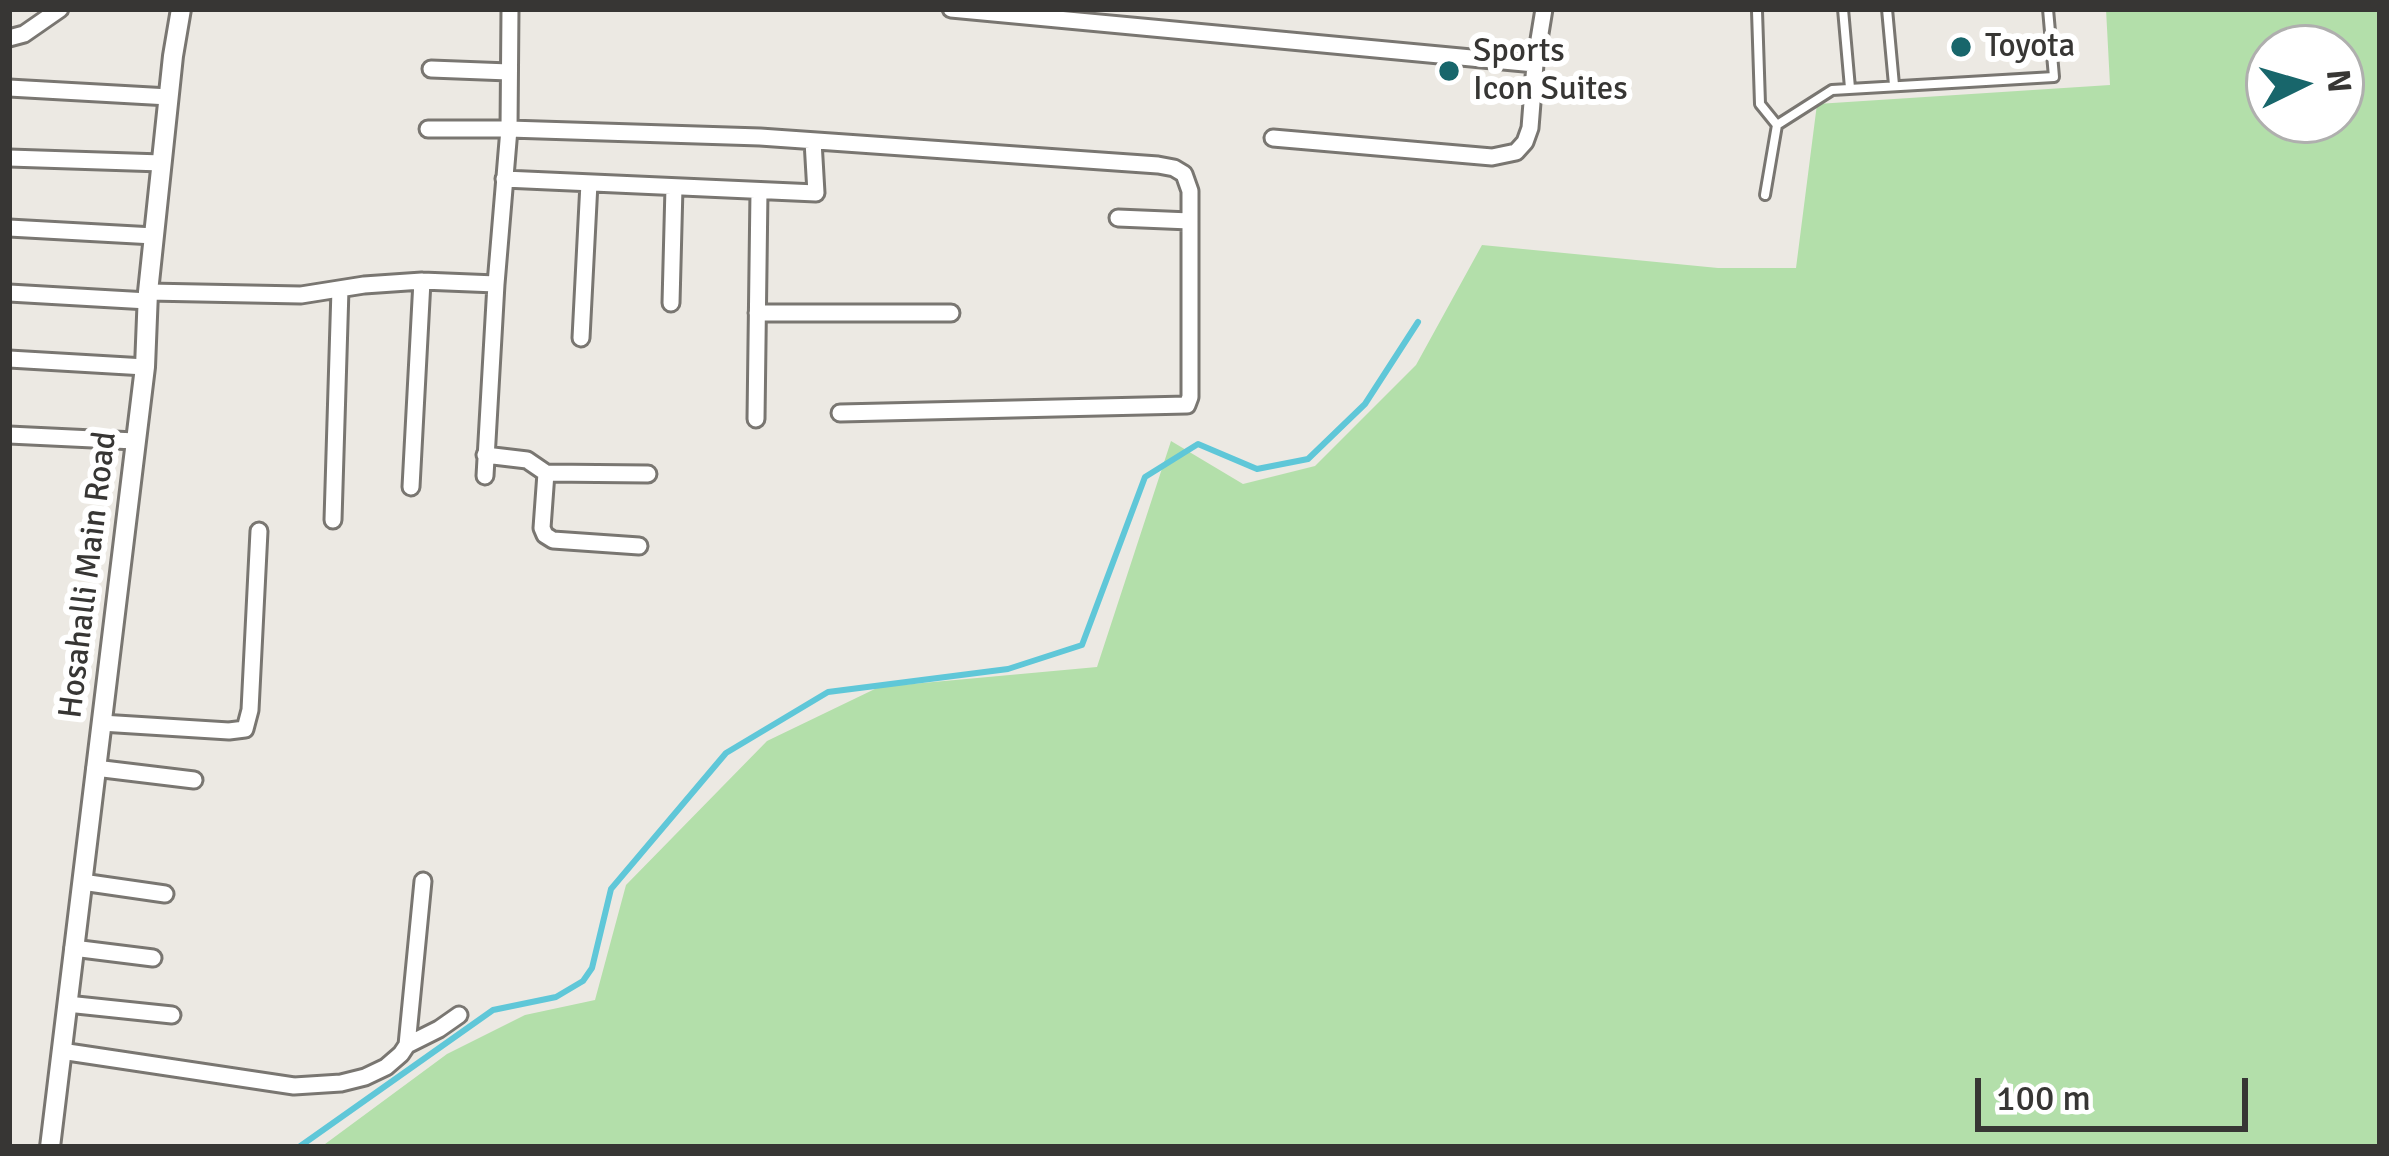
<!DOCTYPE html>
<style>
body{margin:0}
#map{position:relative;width:2389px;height:1156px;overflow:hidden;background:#ece9e3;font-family:Signika,sans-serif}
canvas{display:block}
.frame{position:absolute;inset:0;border:12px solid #373634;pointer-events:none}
.north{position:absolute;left:2245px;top:24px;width:120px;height:120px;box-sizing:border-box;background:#fff;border:3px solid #afafae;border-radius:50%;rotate:85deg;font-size:33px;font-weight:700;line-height:48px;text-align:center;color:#373634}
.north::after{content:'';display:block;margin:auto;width:42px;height:54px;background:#18666b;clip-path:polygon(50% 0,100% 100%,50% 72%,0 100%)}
.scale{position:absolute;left:1975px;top:1078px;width:273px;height:54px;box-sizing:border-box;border:6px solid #373634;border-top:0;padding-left:15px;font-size:36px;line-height:42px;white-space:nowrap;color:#373634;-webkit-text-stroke:9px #fff;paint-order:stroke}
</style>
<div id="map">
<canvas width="2389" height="1156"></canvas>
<div class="frame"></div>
<div class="north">N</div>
<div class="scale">100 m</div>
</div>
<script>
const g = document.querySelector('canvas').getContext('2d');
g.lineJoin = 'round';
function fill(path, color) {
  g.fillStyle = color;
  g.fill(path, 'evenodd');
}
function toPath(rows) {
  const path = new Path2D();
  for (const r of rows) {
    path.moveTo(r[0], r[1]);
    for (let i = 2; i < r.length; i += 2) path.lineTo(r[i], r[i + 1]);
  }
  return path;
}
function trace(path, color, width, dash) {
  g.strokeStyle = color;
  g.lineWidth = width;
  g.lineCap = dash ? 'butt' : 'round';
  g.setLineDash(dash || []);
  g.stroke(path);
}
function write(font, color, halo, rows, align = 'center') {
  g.font = font + ' Signika,sans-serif';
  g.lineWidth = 12;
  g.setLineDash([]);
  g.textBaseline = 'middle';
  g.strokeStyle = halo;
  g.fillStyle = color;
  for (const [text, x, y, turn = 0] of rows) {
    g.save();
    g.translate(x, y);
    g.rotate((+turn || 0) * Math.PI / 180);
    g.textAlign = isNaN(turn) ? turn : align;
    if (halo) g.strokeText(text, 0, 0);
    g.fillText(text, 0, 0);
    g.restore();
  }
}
const green = toPath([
 [2106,9,2380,9,2380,1147,321,1147,447,1054,525,1015,595,1000,626,885,767,741,879,687,1097,667,1171,441,1243,484,1315,466,1416,365,1482,245,1718,268,1796,268,1817,104,2110,85],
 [2269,48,2341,48,2341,120,2269,120]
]);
const stream = toPath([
 [299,1147,493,1010,556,997,583,981,592,968,611,889,726,753,828,692,1008,669,1082,645,1145,477,1198,444,1257,469,1308,459,1365,404,1418,322]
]);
const service = toPath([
 [1843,9,1850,88],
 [1887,9,1894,85],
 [1757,11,1760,104,1777,125],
 [1765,195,1777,125,1832,90,2054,77,2048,9]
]);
const minor = toPath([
 [951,9,1535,64],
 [9,38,24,34,60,9],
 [431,69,509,72],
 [9,88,169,97],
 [428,129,509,129,510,9],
 [1273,138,1492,157,1516,152,1525,142,1530,128,1535,64,1544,9],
 [9,158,162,163],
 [504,179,816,193,813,141],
 [1118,218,1190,221],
 [9,228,154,236],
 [148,292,301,295,364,285,422,281,496,284,509,129,760,137,1158,165,1174,168,1184,174,1190,191,1190,397,1187,405,840,413],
 [9,293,148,301],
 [671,303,674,187],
 [757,313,951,313],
 [581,338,589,183],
 [9,359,145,367],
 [756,419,759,191],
 [9,435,135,441],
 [485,455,527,460,546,473,648,474],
 [546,473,542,528,545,535,553,540,639,546],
 [485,476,496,284],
 [411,487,422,281],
 [333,520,340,289],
 [101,723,229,731,245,729,250,710,259,531],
 [95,768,194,780],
 [82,882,165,894],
 [73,948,153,958],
 [67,1004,172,1015],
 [407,1045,439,1029,459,1015],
 [61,1051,294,1086,341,1083,365,1077,386,1067,401,1054,407,1045,423,881]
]);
const tertiary = toPath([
 [50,1147,145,367,148,292,173,56,181,9]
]);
const markers = [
 [1961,47,12,"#18666b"],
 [1449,71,12,"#18666b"]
];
const poiNames = [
 ["Toyota",1985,47],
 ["Sports",1473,52],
 ["Icon Suites",1473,90]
];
const streetNames = [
 ["Hosahalli Main Road",89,575,-83]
];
fill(green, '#b3dfaa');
trace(stream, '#5fc7d8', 6);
trace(service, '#797671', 14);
trace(minor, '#797671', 21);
trace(tertiary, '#797671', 24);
trace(service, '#fff', 8);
trace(minor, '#fff', 15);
trace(tertiary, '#fff', 18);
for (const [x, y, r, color] of markers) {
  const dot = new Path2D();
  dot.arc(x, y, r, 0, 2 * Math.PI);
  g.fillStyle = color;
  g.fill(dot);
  trace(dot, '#fff', 4.5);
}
write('33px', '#373634', '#fff', poiNames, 'left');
write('33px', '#373634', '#fff', streetNames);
</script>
